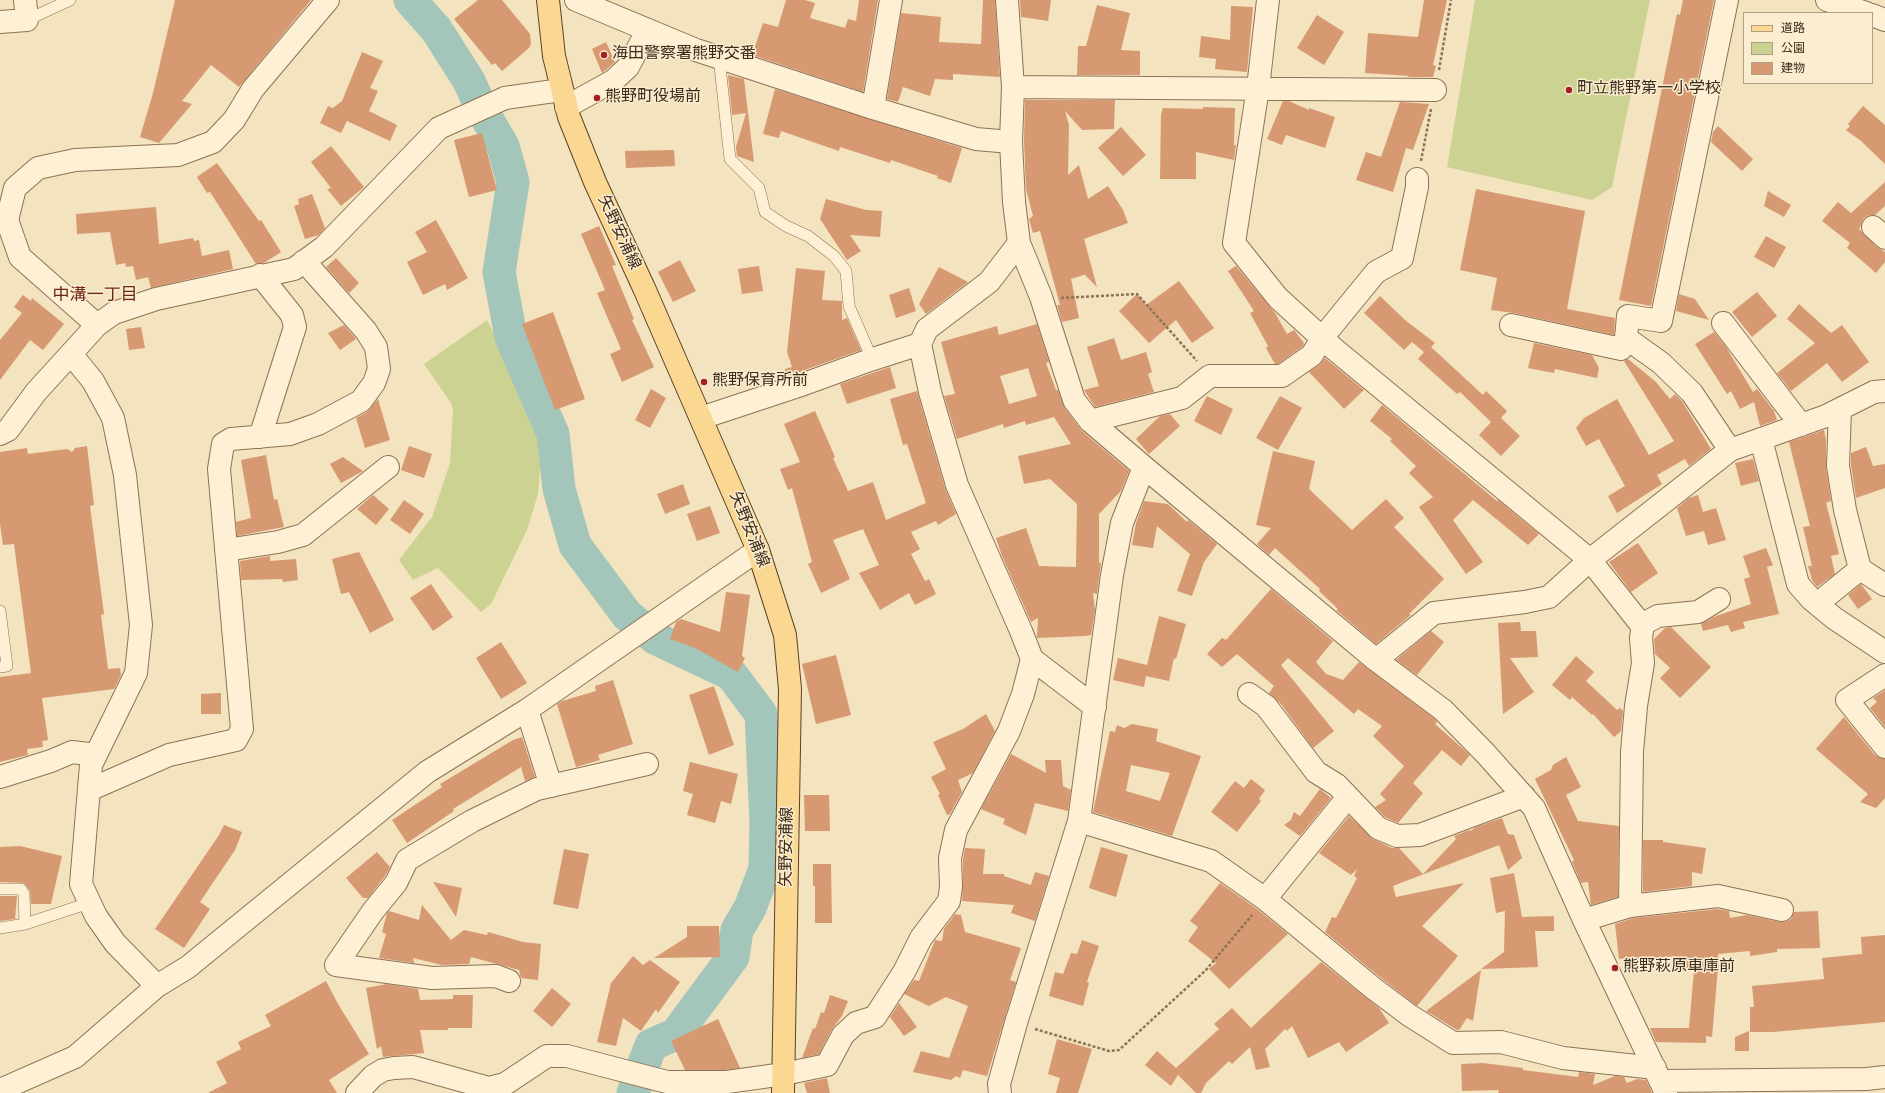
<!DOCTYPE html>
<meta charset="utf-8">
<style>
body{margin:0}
#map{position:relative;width:1885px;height:1093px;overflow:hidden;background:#f3e3bf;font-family:Spectral,"Noto Sans JP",serif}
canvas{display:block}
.legend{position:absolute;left:1743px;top:12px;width:130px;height:72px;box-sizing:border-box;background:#faedd0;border:1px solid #ae9f88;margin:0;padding:5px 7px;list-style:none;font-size:12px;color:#3c2a1b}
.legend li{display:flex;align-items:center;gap:8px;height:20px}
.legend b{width:20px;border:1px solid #ae9f88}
</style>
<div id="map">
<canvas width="1885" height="1093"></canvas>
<ul class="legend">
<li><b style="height:5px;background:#fbd892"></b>道路</li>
<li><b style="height:11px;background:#ccd392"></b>公園</li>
<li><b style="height:11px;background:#d69971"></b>建物</li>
</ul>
</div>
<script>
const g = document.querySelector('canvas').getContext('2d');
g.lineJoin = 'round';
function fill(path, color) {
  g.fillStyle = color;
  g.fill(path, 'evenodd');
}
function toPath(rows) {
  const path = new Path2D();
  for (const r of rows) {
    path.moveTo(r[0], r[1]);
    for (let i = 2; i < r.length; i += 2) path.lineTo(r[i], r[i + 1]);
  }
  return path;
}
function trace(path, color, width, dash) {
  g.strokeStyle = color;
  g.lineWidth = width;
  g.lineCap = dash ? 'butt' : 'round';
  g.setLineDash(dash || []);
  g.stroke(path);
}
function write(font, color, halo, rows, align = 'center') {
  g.font = font + ' Spectral,"Noto Sans JP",serif';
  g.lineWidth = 3;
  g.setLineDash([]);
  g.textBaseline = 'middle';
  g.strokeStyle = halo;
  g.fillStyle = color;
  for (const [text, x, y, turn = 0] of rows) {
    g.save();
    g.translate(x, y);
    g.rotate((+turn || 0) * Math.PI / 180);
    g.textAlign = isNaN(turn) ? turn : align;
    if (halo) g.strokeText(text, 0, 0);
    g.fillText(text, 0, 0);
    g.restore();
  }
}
const green = toPath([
 [1475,0,1650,0,1612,187,1592,200,1447,167],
 [487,320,538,422,541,461,538,494,527,530,491,604,481,612,438,568,413,580,399,560,432,517,450,463,453,410,451,403,424,364]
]);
const river = toPath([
 [410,0,436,29,469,81,482,110,503,146,513,182,499,272,511,337,553,434,559,489,575,545,627,615,655,638,731,674,761,714,766,822,765,869,750,908,737,930,733,957,676,1034,651,1045,633,1093]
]);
const building = toPath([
 [175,0,311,0,239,87,211,65,182,101,192,104,159,143,140,137,153,93],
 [478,0,502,0,530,34,531,44,529,48,502,71,495,63,492,65,454,19],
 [786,0,805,0,815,3,810,18,845,28,848,19,856,21,859,0,878,0,863,92,752,55,763,23,778,27],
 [983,0,995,0,1000,77,953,74,953,80,935,79,930,96,903,87,898,102,887,99,901,13,941,17,939,42,981,44],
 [1020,0,1051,0,1048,21,1021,17],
 [1424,0,1447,0,1433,65,1436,66,1433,77,1408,77,1409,76,1365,73,1368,33,1418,37],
 [1683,0,1714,0,1651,306,1619,300,1677,14,1680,15],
 [1097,5,1130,13,1121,50,1140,51,1140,75,1077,75,1078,46,1086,46],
 [1231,6,1253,7,1247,72,1215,69,1216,59,1199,57,1201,36,1230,40],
 [1317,15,1344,32,1324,65,1297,48],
 [606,42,615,62,602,73,592,49],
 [362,52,383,61,370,88,378,91,369,111,397,125,390,141,347,121,341,133,320,123,328,106,333,108,342,101],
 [728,75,744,79,754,162,737,156,736,147,746,113,732,115],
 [775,89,962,148,951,183,937,178,938,176,891,160,890,163,840,147,839,151,781,131,779,138,763,134],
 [1025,100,1115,100,1114,129,1082,130,1065,111,1069,125,1068,175,1079,165,1088,199,1108,186,1123,210,1128,223,1084,239,1097,287,1084,274,1084,275,1071,279,1079,318,1062,322,1057,305,1060,305,1040,231,1033,233,1029,219,1033,216,1026,189,1024,140],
 [1283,101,1289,101,1309,110,1309,108,1335,117,1325,148,1286,135,1282,145,1267,139],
 [1400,102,1429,104,1413,150,1406,148,1393,192,1356,180,1366,152,1381,157],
 [1863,106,1885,125,1885,164,1861,141,1846,130,1850,126,1848,124],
 [1203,107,1235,108,1234,145,1236,145,1234,160,1196,152,1196,179,1160,179,1161,115,1163,108,1203,109],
 [1718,126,1753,159,1742,171,1711,142,1713,132],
 [1121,127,1146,155,1123,176,1098,148],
 [482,133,497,190,469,197,454,140],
 [331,146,364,187,341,206,327,189,331,188,311,162],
 [674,150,675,166,626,168,625,151],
 [217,163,259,221,261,220,281,252,264,263,256,264,210,192,207,193,197,177],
 [1885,182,1885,206,1875,215,1869,215,1864,218,1859,229,1877,247,1885,252,1885,262,1876,273,1847,248,1850,243,1822,221,1838,202,1851,213],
 [1476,189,1585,211,1567,309,1615,318,1614,335,1514,313,1491,310,1497,278,1460,270],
 [1768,191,1791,205,1784,217,1764,206],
 [312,194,325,228,319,235,305,239,294,206,299,204,298,199],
 [826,199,866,210,882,211,880,237,850,235,861,251,847,260,820,219],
 [156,207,159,244,193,238,194,241,199,240,202,256,229,250,233,269,151,288,148,277,136,280,133,266,126,267,125,263,116,265,110,232,77,234,76,214],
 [436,220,468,278,447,290,445,284,423,295,407,262,427,252,415,232],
 [599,226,616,265,612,266,634,319,632,320,654,367,622,382,610,354,621,349,597,293,605,290,581,234],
 [1766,236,1786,247,1774,268,1754,257],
 [336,258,359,283,349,293,326,267],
 [680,260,696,291,673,302,658,272],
 [759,266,763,291,742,294,738,269],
 [1236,266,1275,313,1287,334,1294,330,1304,343,1303,346,1278,364,1275,364,1266,348,1268,346,1250,313,1254,311,1228,271],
 [939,267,968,282,926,314,919,304],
 [796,268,825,271,822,300,842,301,842,320,847,318,861,350,785,377,785,369,792,367,787,352],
 [1179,281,1214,328,1192,343,1176,320,1149,343,1119,311,1137,294,1146,305],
 [909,288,916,311,896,318,889,295],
 [1757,292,1777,316,1752,337,1732,312],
 [1679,294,1695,299,1709,320,1676,311],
 [23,295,31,301,32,298,64,324,43,350,30,340,0,380,0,340,22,313,14,307],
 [1380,296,1405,320,1435,343,1431,347,1483,395,1486,391,1507,411,1501,418,1520,436,1501,456,1479,435,1491,422,1460,392,1457,394,1418,359,1424,352,1412,342,1404,350,1364,313],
 [1799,304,1831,333,1842,325,1869,362,1842,382,1827,363,1791,391,1777,373,1815,343,1787,319],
 [553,312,585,399,555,410,522,324],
 [1037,324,1049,362,1046,363,1056,390,1058,390,1064,407,1082,431,1129,471,1121,491,1099,514,1099,563,1101,563,1097,594,1093,593,1095,610,1091,635,1086,636,1037,638,1038,618,1031,622,1002,556,996,538,1026,528,1039,566,1076,567,1077,504,1050,479,1024,484,1018,456,1071,444,1054,417,1026,425,1025,421,1004,428,1003,424,957,439,944,396,955,394,941,342,997,326,999,335],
 [1028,368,1037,396,1009,404,1000,376],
 [344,325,356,339,340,350,328,333],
 [141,327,145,348,129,350,126,329],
 [1714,332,1726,347,1753,392,1757,389,1774,411,1777,420,1760,426,1754,402,1740,409,1731,391,1727,394,1695,344],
 [1114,338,1121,360,1146,352,1152,372,1148,374,1154,392,1095,407,1084,390,1099,386,1087,347],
 [1534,343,1592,355,1599,368,1597,378,1555,369,1554,373,1528,368],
 [1325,358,1364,390,1344,409,1309,372,1319,365],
 [1628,359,1656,382,1670,399,1675,394,1682,401,1711,449,1689,466,1685,459,1657,475,1662,484,1617,513,1608,496,1625,486,1599,439,1586,446,1576,428,1584,418,1617,399,1649,455,1674,441,1624,361],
 [890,367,896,388,847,404,840,384],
 [651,389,666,398,650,428,635,420],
 [917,391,945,488,956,514,938,525,936,521,911,532,920,549,911,554,925,581,929,579,936,594,915,605,909,593,880,610,859,573,879,565,863,529,833,540,850,579,821,593,808,564,812,562,792,488,788,490,780,469,800,462,784,424,815,411,835,457,833,458,848,491,873,482,886,520,926,503,907,444,903,445,890,399],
 [1207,396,1233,409,1221,435,1194,421],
 [1280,396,1302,408,1278,450,1256,438],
 [378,399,390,440,365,448,356,418,367,412],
 [1382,405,1497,501,1498,500,1539,534,1528,545,1473,500,1453,520,1483,562,1466,574,1419,507,1433,497,1409,473,1416,466,1390,441,1392,439,1370,421],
 [1170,414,1180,426,1149,454,1136,439,1160,416],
 [1824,430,1826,440,1826,468,1831,501,1826,503,1839,554,1831,556,1835,574,1817,587,1812,580,1808,566,1812,566,1803,527,1810,526,1789,442],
 [87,446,94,505,90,506,104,614,101,615,108,669,120,668,121,675,114,689,42,698,48,740,42,741,43,747,27,749,28,755,0,762,0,677,31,673,14,544,3,545,0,524,0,452,27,448,28,454,67,449,72,452,75,448],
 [409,446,432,454,424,478,401,470],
 [1866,447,1873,466,1885,464,1885,488,1856,498,1851,465,1851,453],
 [1273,451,1315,461,1309,489,1352,530,1386,499,1404,518,1394,527,1444,579,1409,614,1411,615,1376,644,1336,610,1338,609,1319,591,1320,589,1275,548,1269,555,1257,544,1271,528,1256,525],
 [266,455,274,500,277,499,284,527,237,536,236,522,251,518,241,460],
 [343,457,363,471,341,483,330,464],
 [1753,459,1759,481,1741,486,1735,463],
 [683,484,690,504,665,514,657,494],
 [373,495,389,509,376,525,357,509],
 [1698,495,1703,512,1716,508,1726,540,1708,545,1704,531,1686,536,1677,508,1689,498],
 [404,500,424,514,410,534,390,520],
 [1144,501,1168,504,1187,522,1188,520,1217,544,1204,562,1192,596,1177,591,1190,554,1157,526,1153,548,1132,545,1136,523],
 [710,506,720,533,697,541,687,514],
 [1638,543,1658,573,1631,592,1609,562],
 [1766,548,1773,565,1767,567,1779,614,1743,622,1745,628,1731,632,1728,625,1703,631,1701,624,1716,616,1751,604,1744,579,1750,577,1743,556],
 [359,552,394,620,370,633,349,592,341,594,332,559],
 [270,556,270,561,296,559,298,580,283,582,282,579,241,580,240,561],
 [431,584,453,617,433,631,410,598],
 [1861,584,1872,599,1858,609,1848,595],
 [1271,589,1333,641,1316,662,1326,674,1343,680,1359,662,1435,719,1437,722,1435,724,1470,755,1461,766,1442,750,1413,783,1423,793,1398,823,1385,817,1375,807,1386,800,1380,794,1404,766,1373,736,1382,726,1358,709,1354,714,1288,658,1281,665,1334,731,1313,748,1281,704,1269,693,1274,686,1237,654,1222,667,1207,654,1222,638,1226,640],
 [726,592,750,595,742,656,745,658,738,672,695,648,670,639,676,622,681,619,720,632],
 [1159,616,1186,624,1176,659,1174,658,1169,681,1146,676,1144,687,1113,680,1118,658,1147,665],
 [1520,622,1521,631,1536,631,1538,657,1510,658,1534,692,1503,714,1498,623],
 [1671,627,1711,667,1680,698,1660,678,1670,668,1655,654,1654,639,1665,628],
 [1431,631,1444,642,1417,675,1396,660],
 [501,642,527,683,501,699,476,658],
 [836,655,851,715,816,724,802,664],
 [1576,656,1594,672,1586,681,1617,710,1620,708,1623,711,1621,731,1614,737,1593,714,1592,715,1572,697,1570,700,1552,685],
 [613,680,633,744,598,755,600,760,576,767,557,704,562,701,596,691,595,686],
 [714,686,734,745,709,755,689,695],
 [1885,690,1885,727,1870,708,1877,702,1873,698],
 [221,693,221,714,201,714,201,694],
 [986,714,995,731,973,773,958,780,962,792,950,814,947,815,938,795,940,794,931,777,946,769,933,742,963,729],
 [1844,717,1875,755,1885,759,1885,798,1876,808,1860,802,1868,794,1816,749],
 [1132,724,1158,729,1156,741,1201,756,1172,836,1093,812,1110,731,1115,732,1117,725,1124,728],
 [1131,765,1170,773,1160,801,1126,791],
 [522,737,535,777,525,781,521,767,453,809,454,811,407,843,392,820,442,787,440,784,513,740],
 [1011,754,1046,773,1045,760,1061,760,1063,786,1071,790,1068,811,1035,803,1026,835,1003,824,1005,819,981,809],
 [1566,757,1581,787,1566,795,1578,821,1619,826,1618,897,1591,905,1588,882,1581,883,1572,862,1574,860,1535,779,1551,770,1553,765],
 [690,762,738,774,731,804,721,801,715,823,687,815,693,794,683,791],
 [1251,779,1265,790,1259,799,1261,801,1237,832,1211,812,1235,781,1244,788],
 [1320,789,1331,798,1300,836,1284,825,1291,820,1294,812,1300,816],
 [804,795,829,795,830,831,805,831],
 [1349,816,1373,839,1392,848,1399,848,1423,874,1456,839,1454,836,1469,830,1470,831,1476,827,1502,818,1508,834,1514,835,1522,858,1508,870,1499,845,1393,886,1396,897,1464,883,1422,926,1458,956,1417,1006,1381,978,1325,932,1332,917,1336,918,1357,878,1354,876,1357,869,1351,875,1319,853],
 [224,825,242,832,235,850,200,902,210,909,184,948,155,929,219,835],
 [1643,840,1663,840,1663,842,1706,848,1702,874,1692,872,1692,886,1643,892],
 [20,846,62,856,51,904,31,904,30,891,24,883,0,882,0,847],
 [1101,847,1128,855,1116,897,1089,888],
 [965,848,985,849,983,874,1004,874,1004,876,1031,885,1035,872,1049,876,1035,921,1011,913,1014,905,962,901,963,887,963,859],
 [564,849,589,854,578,909,553,904],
 [377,852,390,867,385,876,368,898,363,898,346,878],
 [813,864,831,864,832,923,815,923,815,886,813,886],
 [1514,873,1522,917,1554,916,1554,931,1535,931,1538,967,1481,969,1504,952,1505,911,1496,913,1490,878],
 [433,882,462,888,456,917],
 [1220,883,1257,909,1288,934,1229,989,1209,969,1216,963,1188,941,1198,927,1190,921],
 [0,896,17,896,15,919,0,921],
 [422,905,451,940,464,930,487,935,488,932,523,942,541,944,538,980,521,978,519,970,471,957,469,964,442,965,413,958,414,963,379,958,386,934,382,932,387,913,389,911,419,920],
 [1717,909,1729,911,1730,918,1747,915,1780,922,1785,922,1791,919,1794,912,1818,911,1820,948,1777,949,1777,952,1750,956,1750,951,1718,954,1719,968,1718,968,1712,1037,1706,1036,1706,1043,1656,1042,1650,1028,1689,1028,1694,970,1678,972,1676,956,1638,960,1637,957,1619,959,1615,924,1633,918],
 [955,914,961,915,965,932,1021,948,1010,980,1016,982,987,1076,963,1070,960,1078,956,1076,951,1080,913,1072,921,1051,949,1058,968,1006,946,997,929,1006,904,994,914,980,919,981,935,940,942,941,944,929],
 [687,926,719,926,720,957,654,958,687,937],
 [1885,935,1885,1022,1773,1032,1750,1032,1750,1007,1754,1007,1752,986,1824,979,1822,958,1862,954,1861,937],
 [1082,940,1099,946,1087,982,1089,983,1083,1006,1049,996,1055,972,1063,974,1071,953,1077,954],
 [633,956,643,965,650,960,680,982,658,1013,656,1009,641,1031,623,1018,616,1046,597,1042,611,983],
 [1321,962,1379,1008,1389,1023,1346,1052,1339,1042,1308,1058,1292,1026,1287,1031,1285,1029,1265,1049,1270,1067,1256,1070,1250,1047,1232,1064,1229,1061,1206,1083,1201,1093,1196,1093,1178,1075,1171,1086,1145,1065,1157,1051,1176,1068,1219,1029,1214,1024,1232,1008,1251,1028],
 [1481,970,1473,1021,1467,1018,1459,1030,1457,1030,1426,1011],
 [326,981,338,1004,369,1054,329,1080,337,1093,208,1093,227,1083,216,1062,241,1049,238,1042,271,1026,265,1015],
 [387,984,418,989,420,1000,453,999,453,995,473,995,472,1028,448,1028,448,1030,420,1030,424,1053,383,1057,381,1046,377,1049,366,988],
 [552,988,571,1004,552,1027,533,1011],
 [830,995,848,1001,842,1016,832,1029,819,1054,802,1058,813,1028,815,1029,821,1012,824,1013],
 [899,1003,917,1027,904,1036,890,1017],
 [718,1019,740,1068,726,1070,685,1070,671,1041],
 [1749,1031,1749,1051,1735,1051,1735,1037],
 [1057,1039,1092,1049,1078,1093,1056,1093,1060,1078,1048,1074],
 [1483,1063,1523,1068,1523,1070,1578,1077,1579,1072,1595,1074,1593,1085,1615,1076,1624,1077,1627,1083,1637,1079,1646,1080,1652,1093,1498,1093,1499,1090,1462,1091,1461,1064],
 [827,1078,830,1093,807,1093,804,1083]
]);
const path = toPath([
 [1439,70,1451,0],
 [1421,161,1431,109],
 [1061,298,1137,294,1197,361],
 [1035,1029,1109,1051,1119,1050,1206,970,1252,915]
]);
const service = toPath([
 [27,20,70,0],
 [719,57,730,159,759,188,765,212,786,226,808,236,834,256,846,271,849,306,872,359],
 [0,611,7,666,0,667],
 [0,889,21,889,24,894,25,924],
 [0,928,25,924,89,903]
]);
const minor = toPath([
 [576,0,696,50,873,108,976,139,1011,142],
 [1007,0,1013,87,1011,142,1014,202,1019,243,1041,297,1074,400,1090,421,1144,467,1376,660,1443,710,1486,754,1534,808,1584,920,1666,1093],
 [1268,0,1258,88,1234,243,1278,298,1333,348,1590,560,1643,627],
 [1727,0,1661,321,1628,316,1626,338,1661,363,1692,393,1730,450],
 [1827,0,1866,13],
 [1872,15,1885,20],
 [0,22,27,20,25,0],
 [1013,87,1435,90],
 [566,107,613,81,628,67,647,31],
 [873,108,891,0],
 [1873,227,1885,238],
 [1019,243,989,282,927,329,920,344,930,392,957,485,1021,631,1032,659,1095,707],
 [260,275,292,315,295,327,260,437],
 [1723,323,1801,425],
 [97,325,20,257,7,220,15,188,38,168,75,160,178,155,213,142,234,120,253,89,328,0],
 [1511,325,1621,349,1626,338],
 [71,354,93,381,113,418,125,475,141,625,136,673,91,765,81,884,96,916,115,943,157,986],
 [701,418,804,384,870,360,920,344],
 [1090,421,1182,398,1210,376,1282,376,1312,355,1322,338,1376,272,1402,258,1417,187,1417,179],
 [0,434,8,430,36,392,97,325,114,313,156,299,294,269,324,247,439,128,505,98,561,90],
 [1761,439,1798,584,1811,599,1834,618,1885,652],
 [226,550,278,542,303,535,388,467],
 [1860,569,1885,585],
 [1817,604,1860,569,1845,510,1838,466,1840,409],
 [1376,660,1434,613,1525,602,1549,597,1590,560,1730,450,1826,416,1874,392,1885,391],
 [1885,675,1847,700,1885,747],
 [1249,694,1266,706,1316,772,1337,785,1378,828,1397,836,1420,835,1524,796],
 [527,710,551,786],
 [0,777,51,761,72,752,96,755],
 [89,790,169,755,236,740,242,729,219,469,223,444,231,439,290,434,318,424,361,401,374,383,379,369,376,347,366,331,304,261],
 [1079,821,1211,861,1265,899,1373,988,1409,1015,1453,1043,1501,1042,1563,1058,1655,1068],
 [1265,899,1348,797],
 [1630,906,1632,752,1636,706,1643,663,1641,638,1643,624,1658,616,1698,612,1719,599],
 [1584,920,1630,906,1718,896,1782,910],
 [509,981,496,976,432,978,336,965,373,911,396,883,407,860,472,821,537,789,647,764],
 [1660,1081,1867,1079,1885,1077],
 [0,1090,75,1057,157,986,188,967,427,772,527,710,758,550],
 [357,1093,373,1076,383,1070,394,1068,413,1067,489,1088,505,1084,547,1056,567,1056,667,1082,727,1082,784,1074,827,1065,843,1035,856,1023,875,1017,904,972,921,938,949,901,951,887,950,858,956,830,1009,731,1023,694,1032,659],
 [1000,1093,999,1084,1016,1023,1079,821,1112,575,1122,523,1144,467]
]);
const primary = toPath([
 [548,0,554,56,569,117,595,182,644,288,758,550,785,635,790,689,783,1093]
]);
const markers = [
 [604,55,4,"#a51e21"],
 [1569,90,4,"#a51e21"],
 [597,98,4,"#a51e21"],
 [704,382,4,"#a51e21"],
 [1615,968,4,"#a51e21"]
];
const poiNames = [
 ["海田警察署熊野交番",612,55],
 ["町立熊野第一小学校",1577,90],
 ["熊野町役場前",605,98],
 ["熊野保育所前",712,382],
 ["熊野萩原車庫前",1623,968]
];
const streetNames = [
 ["矢野安浦線",618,233,65],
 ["矢野安浦線",748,530,68],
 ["矢野安浦線",788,847,-89]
];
const neighbourhoodNames = [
 ["中溝一丁目",95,297]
];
fill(green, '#ccd392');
trace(river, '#a3c5ba', 33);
fill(building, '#d69971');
trace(service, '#8e7255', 12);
trace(minor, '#8e7255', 24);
trace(primary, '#5b402a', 24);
trace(path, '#8e7255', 2.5, [3, 2]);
trace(service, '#fdf0d4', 11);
trace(minor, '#fdf0d4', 22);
trace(primary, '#fbd892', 22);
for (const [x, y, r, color] of markers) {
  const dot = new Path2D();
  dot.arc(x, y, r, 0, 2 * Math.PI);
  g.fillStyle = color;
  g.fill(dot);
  trace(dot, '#faedd0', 1.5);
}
write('16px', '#3c2a1b', '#faedd0', poiNames, 'left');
write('16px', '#3c2a1b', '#faedd0', streetNames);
write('17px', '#6e2615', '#faedd0', neighbourhoodNames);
</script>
